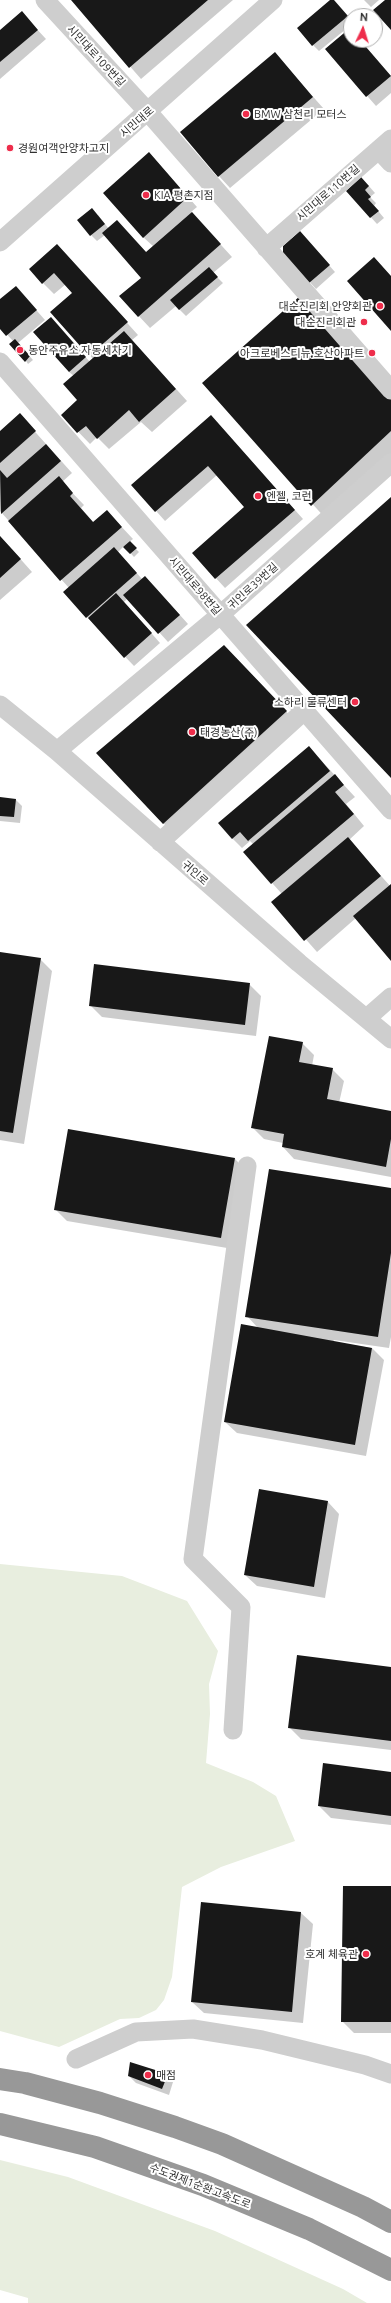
<!DOCTYPE html>
<meta charset="utf-8">
<style>
body{margin:0}
#map{position:relative;width:391px;height:2303px;overflow:hidden;background:#fff;font-family:Ubuntu,sans-serif}
canvas{display:block}
.north{position:absolute;left:343px;top:8px;width:40px;height:40px;box-sizing:border-box;background:#fff;border:1px solid #adadad;border-radius:50%;rotate:4deg;font-size:11px;font-weight:700;line-height:16px;text-align:center;color:#313131}
.north::after{content:'';display:block;margin:auto;width:14px;height:18px;background:#ee2d4b;clip-path:polygon(50% 0,100% 100%,50% 72%,0 100%)}
</style>
<div id="map">
<canvas width="391" height="2303"></canvas>
<div class="north">N</div>
</div>
<script>
const g = document.querySelector('canvas').getContext('2d');
g.lineJoin = 'round';
function fill(path, color) {
  g.fillStyle = color;
  g.fill(path, 'evenodd');
}
function toPath(rows) {
  const path = new Path2D();
  for (const r of rows) {
    path.moveTo(r[0], r[1]);
    for (let i = 2; i < r.length; i += 2) path.lineTo(r[i], r[i + 1]);
  }
  return path;
}
function trace(path, color, width, dash) {
  g.strokeStyle = color;
  g.lineWidth = width;
  g.lineCap = dash ? 'butt' : 'round';
  g.setLineDash(dash || []);
  g.stroke(path);
}
function write(font, color, halo, rows, align = 'center') {
  g.font = font + ' Ubuntu,"Noto Sans KR",sans-serif';
  g.lineWidth = 4;
  g.setLineDash([]);
  g.textBaseline = 'middle';
  g.strokeStyle = halo;
  g.fillStyle = color;
  for (const [text, x, y, turn = 0] of rows) {
    g.save();
    g.translate(x, y);
    g.rotate((+turn || 0) * Math.PI / 180);
    g.textAlign = isNaN(turn) ? turn : align;
    if (halo) g.strokeText(text, 0, 0);
    g.fillText(text, 0, 0);
    g.restore();
  }
}
const green = toPath([
 [0,1564,122,1576,187,1601,218,1651,209,1684,210,1714,206,1763,253,1782,276,1796,295,1841,221,1867,182,1887,172,1977,164,2000,156,2010,139,2018,120,2019,59,2047,0,2031],
 [0,2160,68,2177,215,2231,343,2289,367,2303,28,2303,28,2298,0,2290]
]);
const shadow = toPath([
 [72,0,233,0,141,79],
 [331,0,351,20,351,25,319,51,313,45],
 [364,0,379,0,371,7],
 [22,13,46,39,0,79,0,31],
 [350,29,351,40,360,40,391,76,391,93,376,106,326,49],
 [275,54,324,109,230,188,219,176],
 [158,163,197,207,191,212,232,257,213,273,223,283,186,316,176,306,150,328,121,297,142,278,105,235,97,241,91,235,98,215,109,229,117,221,147,253,154,247,143,237],
 [368,185,375,193,370,197,376,203,374,206,384,218,377,224,347,191],
 [306,239,335,272,316,289,284,253],
 [57,245,138,335,132,340,187,401,152,432,141,422,109,449,97,437,90,444,62,415,79,400,74,376,69,372,57,325,90,362,93,359,51,312,73,293,66,284,54,294,43,283],
 [16,287,45,320,18,343,33,360,28,364,13,341,0,327,0,301],
 [203,383,391,397,391,459,327,520],
 [20,415,72,473,62,482,84,505,81,508,94,523,118,523,133,539,129,542,139,552,134,557,124,546,118,552,142,579,154,586,188,624,168,642,128,598,124,602,160,643,134,666,87,617,69,588,0,511,0,432],
 [220,426,303,519,225,588,193,553,245,507,217,475,165,521,133,485],
 [0,536,32,572,0,600],
 [236,658,298,724,175,834,163,823],
 [318,757,355,797,346,804,364,826,349,840,391,887,391,959,356,918,317,952,273,902,282,894,245,853,254,845,250,841,242,848,232,838],
 [0,798,16,800,22,806,20,823,0,821],
 [0,953,40,959,52,971,24,1144,0,1140],
 [249,984,261,996,256,1036,102,1017,90,1005],
 [302,1043,314,1055,312,1066,332,1069,344,1081,339,1103,391,1112,391,1177,294,1159,283,1147,283,1143,264,1139,252,1127],
 [235,1159,246,1170,233,1249,67,1221,55,1209],
 [391,1189,391,1337,389,1348,334,1340,333,1342,372,1348,384,1360,366,1456,237,1433,225,1422,258,1328,247,1316],
 [259,1491,328,1502,339,1514,325,1598,257,1586,245,1575],
 [391,1668,391,1750,301,1739,289,1727],
 [391,1773,391,1825,331,1818,319,1806],
 [391,1887,391,2033,354,2033,342,2021],
 [301,1913,313,1924,303,2023,204,2013,192,2002],
 [167,2075,173,2082,169,2095,136,2083,129,2076]
]);
const building = toPath([
 [71,0,208,0,129,68],
 [330,0,334,0,348,16,312,46,297,28],
 [385,0,391,0,391,30,373,10],
 [22,11,38,30,0,62,0,30],
 [350,28,351,40,360,40,391,76,366,97,325,49],
 [275,52,313,97,218,177,180,132],
 [149,152,188,197,143,238,103,193],
 [361,177,369,186,365,190,371,197,368,199,379,211,370,218,346,191],
 [92,208,105,224,90,236,77,220],
 [192,212,221,244,138,317,119,296,141,278,102,233,117,220,146,252],
 [300,231,330,265,309,283,283,253,283,246],
 [57,244,128,322,89,356,50,312,72,293,54,273,42,284,29,269],
 [374,257,391,276,391,331,347,281],
 [209,267,218,277,179,310,170,300],
 [16,286,37,310,6,336,0,329,0,299],
 [300,296,391,397,391,431,311,506,202,383],
 [51,317,86,357,69,372,33,332],
 [124,331,176,389,139,422,129,410,97,439,86,426,77,433,61,415,77,400,63,384],
 [15,339,30,356,25,362,9,344],
 [20,413,36,431,0,463,0,431],
 [211,415,295,510,215,579,192,553,244,507,208,466,155,512,131,485],
 [46,444,61,461,1,514,0,470,7,478],
 [59,476,73,493,70,496,93,522,107,510,122,527,60,581,8,521],
 [391,497,391,778,246,625],
 [0,536,21,559,0,578],
 [130,541,137,548,130,554,123,547],
 [114,547,137,573,86,618,63,592],
 [145,576,180,615,158,634,123,595],
 [116,593,152,633,124,658,88,618],
 [224,645,287,711,163,824,96,753],
 [309,746,330,771,248,841,240,832,232,839,218,823],
 [335,774,344,785,335,792,354,814,271,884,243,852],
 [0,797,16,799,14,817,0,816],
 [348,837,381,876,304,941,271,902],
 [391,884,391,961,353,916],
 [0,952,41,958,13,1133,0,1131],
 [94,964,250,983,245,1025,89,1006],
 [269,1036,303,1042,299,1062,333,1068,327,1099,391,1111,391,1139,386,1167,282,1147,284,1134,251,1128],
 [68,1129,235,1158,221,1238,54,1210],
 [269,1169,391,1188,391,1253,378,1337,245,1317],
 [241,1324,372,1348,355,1445,224,1422],
 [259,1489,328,1501,314,1587,244,1575],
 [297,1655,391,1667,391,1741,288,1728],
 [323,1763,391,1772,391,1816,318,1806],
 [343,1886,391,1886,391,2022,341,2022],
 [201,1902,301,1912,292,2012,191,2002],
 [130,2062,168,2074,162,2089,128,2076]
]);
const minor = toPath([
 [45,0,148,112,391,390],
 [379,150,391,163],
 [0,242,273,0],
 [266,248,391,139],
 [0,362,391,810],
 [0,705,57,751,299,963,391,1039],
 [57,751,220,615,391,463],
 [160,842,304,711],
 [367,1018,391,997],
 [233,1730,241,1607,193,1559,247,1166],
 [76,2059,136,2032,193,2029,262,2040,365,2065,391,2074]
]);
const highway = toPath([
 [0,2079,25,2083,100,2103,175,2127,222,2144,363,2207,391,2222],
 [0,2124,95,2147,203,2185,309,2229,391,2270]
]);
const markers = [
 [246,114,4,"#ee2d4b"],
 [10,148,4,"#ee2d4b"],
 [146,195,4,"#ee2d4b"],
 [380,306,4,"#ee2d4b"],
 [364,322,4,"#ee2d4b"],
 [20,350,4,"#ee2d4b"],
 [372,353,4,"#ee2d4b"],
 [258,496,4,"#ee2d4b"],
 [355,702,4,"#ee2d4b"],
 [192,732,4,"#ee2d4b"],
 [366,1954,4,"#ee2d4b"],
 [148,2075,4,"#ee2d4b"]
];
const streetNames = [
 ["시민대로109번길",96,56,47],
 ["시민대로",137,122,-41],
 ["시민대로110번길",328,193,-41],
 ["시민대로98번길",195,586,49],
 ["귀인로39번길",253,586,-42],
 ["귀인로",195,873,41],
 ["수도권제1순환고속도로",200,2186,21]
];
const poiNames = [
 ["BMW 삼천리 모터스",254,114],
 ["경원여객안양차고지",18,148],
 ["KIA 평촌지점",154,195],
 ["대순진리회 안양회관",372,306,"right"],
 ["대순진리회관",356,322,"right"],
 ["동안주유소 자동세차기",28,350],
 ["아크로베스티뉴.호산아파트",364,353,"right"],
 ["엔젤, 코런",266,496],
 ["소하리 물류센터",347,702,"right"],
 ["태경농산(주)",200,732],
 ["호계 체육관",358,1954,"right"],
 ["매점",156,2075]
];
fill(green, '#e8eedf');
fill(shadow, '#0003');
fill(building, '#181818');
trace(minor, '#cecece', 19);
trace(highway, '#989898', 22);
for (const [x, y, r, color] of markers) {
  const dot = new Path2D();
  dot.arc(x, y, r, 0, 2 * Math.PI);
  g.fillStyle = color;
  g.fill(dot);
  trace(dot, '#fff', 1.5);
}
write('11px', '#313131', '#fff', streetNames);
write('11px', '#313131', '#fff', poiNames, 'left');
</script>
